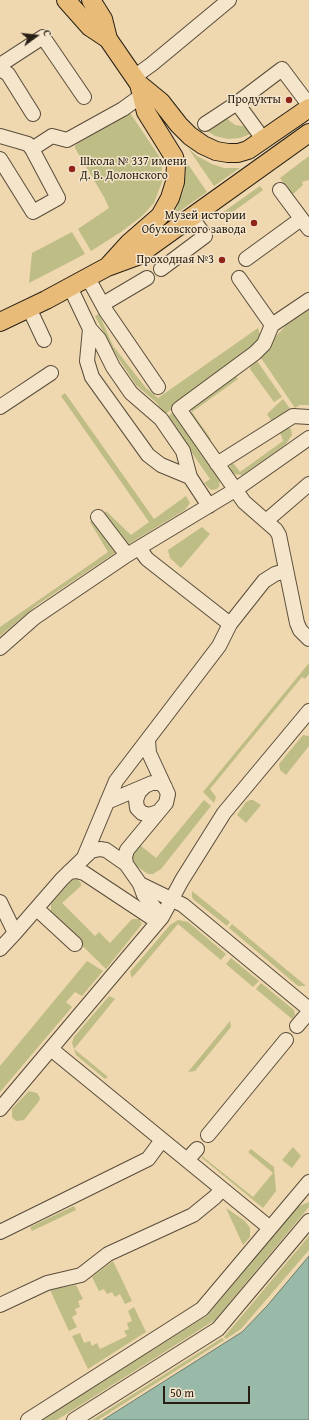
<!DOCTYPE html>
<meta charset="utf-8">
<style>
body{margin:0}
#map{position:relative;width:309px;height:1420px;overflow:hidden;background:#efd7af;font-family:"Gentium Book Plus",serif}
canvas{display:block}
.north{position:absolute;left:16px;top:16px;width:40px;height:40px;-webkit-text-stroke:3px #f5e5cb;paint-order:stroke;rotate:75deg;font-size:11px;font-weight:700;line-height:16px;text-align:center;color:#271f14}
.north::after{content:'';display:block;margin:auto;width:14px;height:18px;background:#271f14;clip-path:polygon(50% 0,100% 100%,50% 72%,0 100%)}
.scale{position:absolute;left:163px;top:1386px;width:87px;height:18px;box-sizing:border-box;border:2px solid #271f14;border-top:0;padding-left:5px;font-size:12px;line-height:14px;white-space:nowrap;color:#271f14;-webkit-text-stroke:3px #f5e5cb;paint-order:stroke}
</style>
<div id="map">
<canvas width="309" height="1420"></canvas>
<div class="north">С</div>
<div class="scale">50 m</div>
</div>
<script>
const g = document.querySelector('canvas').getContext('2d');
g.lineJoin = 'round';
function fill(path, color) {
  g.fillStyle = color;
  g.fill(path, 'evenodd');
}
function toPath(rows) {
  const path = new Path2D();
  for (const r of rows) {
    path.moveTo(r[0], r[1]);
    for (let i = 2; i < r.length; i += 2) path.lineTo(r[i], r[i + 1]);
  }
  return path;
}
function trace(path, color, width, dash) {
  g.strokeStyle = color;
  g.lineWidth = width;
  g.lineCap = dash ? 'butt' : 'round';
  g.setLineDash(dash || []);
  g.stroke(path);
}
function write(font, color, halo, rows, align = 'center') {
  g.font = font + ' "Gentium Book Plus",serif';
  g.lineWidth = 3;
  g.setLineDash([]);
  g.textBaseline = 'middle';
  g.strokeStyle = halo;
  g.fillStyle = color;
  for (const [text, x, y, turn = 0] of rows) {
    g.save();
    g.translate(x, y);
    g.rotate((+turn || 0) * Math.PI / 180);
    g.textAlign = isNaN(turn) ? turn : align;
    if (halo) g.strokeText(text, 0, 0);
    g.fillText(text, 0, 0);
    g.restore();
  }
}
const green = toPath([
 [128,110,159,156,162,166,162,182,154,203,142,216,121,232,91,251,78,229,109,208,104,197,75,148,75,146,83,136],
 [225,117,235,125,249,127,253,133,240,138,228,139,215,136,204,129],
 [188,148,197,156,212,164,224,168,240,168,214,186],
 [309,156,309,180,302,182,303,185,292,195,280,178],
 [183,157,207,192,170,218,175,212,184,189,186,171],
 [260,186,263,190,223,219,219,215],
 [72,232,85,254,29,283,32,253],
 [309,308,309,405,300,405,295,408,259,355,289,322],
 [99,314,113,346,146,388,158,398,258,328,261,338,254,349,171,407,172,409,165,414,156,402,136,385,111,347,95,316],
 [255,358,282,397,274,402,250,369,251,363],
 [235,375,238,379,192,412,211,439,210,440,191,414,192,406],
 [65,393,154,519,186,496,190,503,185,510,127,545,103,514,106,511,131,535,149,522,61,396],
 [283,399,291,410,272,422,267,414],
 [174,412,220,479,219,487,217,489,211,490,204,483,210,479,167,417],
 [287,427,291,429,292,435,286,444,242,475,233,474,230,468,231,464,234,464,240,472,283,441,280,432],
 [94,519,118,551,37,605,0,636,0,627,108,552,90,522],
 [202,527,210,534,181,568,170,558,168,550],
 [309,663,309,674,305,679,302,677,210,789,216,797,214,803,203,792],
 [303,735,309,736,309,746,286,775,280,770,279,764],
 [204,800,211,806,161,869,153,874,148,874,135,865,132,856,140,845,156,858],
 [250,800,253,800,261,805,246,823,237,815,246,802],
 [77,879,81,883,81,886,62,903,95,936,99,932,110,943,132,919,139,919,142,924,106,969,51,915,51,904,72,880],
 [192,891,230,922,227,926,194,900,192,897],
 [178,920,188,922,226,954,221,960,178,924,132,978,130,972,170,925],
 [232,924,306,986,298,986,229,928],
 [231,958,259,981,253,987,226,964],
 [87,961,103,971,82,996,75,992,66,1002,72,1007,0,1092,0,1066],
 [261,983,294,1010,295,1015,292,1019,256,989],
 [109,996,115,999,74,1049,108,1077,105,1079,76,1055,72,1043,74,1037],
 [230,1021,231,1027,195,1071,188,1072],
 [29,1091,37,1093,40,1098,39,1101,24,1120,16,1121,12,1117,12,1109],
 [293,1147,301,1156,292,1168,282,1160],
 [251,1149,274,1167,276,1191,263,1208,202,1158,202,1156,253,1197,273,1173,248,1152],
 [309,1202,309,1207,215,1320,57,1420,41,1420,208,1315,297,1207],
 [74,1206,76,1210,32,1231,30,1227],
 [226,1208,245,1221,250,1228,250,1237,243,1245],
 [309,1236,309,1250,241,1329,226,1339,224,1337],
 [113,1261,132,1301,125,1304,120,1294,115,1297,112,1292,107,1294,104,1289,99,1291,92,1277],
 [76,1285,83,1299,78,1301,80,1307,75,1309,77,1314,72,1317,77,1327,69,1331,50,1290],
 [134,1307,146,1332,88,1369,72,1336,80,1333,84,1343,90,1341,92,1346,97,1343,100,1349,127,1336,124,1331,129,1329,127,1323,132,1321,128,1311],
 [222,1338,224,1340,98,1420,92,1420]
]);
const water = toPath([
 [309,1256,309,1420,103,1420,242,1332,267,1306,309,1256]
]);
const minor = toPath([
 [0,65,43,37,84,97],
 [0,69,8,74,33,114],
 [134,77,152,64,229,0],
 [237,103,282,69,309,105],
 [205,124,237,103,258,132],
 [0,136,28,144,32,149],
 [0,159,33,212,58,198,32,149,52,136,67,140,123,109,141,96],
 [280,190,309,229],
 [246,259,301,219],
 [161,269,205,236,192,218],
 [88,278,106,311,158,387],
 [239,278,272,325],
 [70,287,90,329,99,339,113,367,131,393,161,419,183,451,190,477,209,506],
 [309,300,272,325,264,344,255,353,179,409,244,502,276,530,279,535,297,623,300,630,309,639],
 [103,304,147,278],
 [29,308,44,340],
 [90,329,87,361,92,377,148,455,161,465,190,477],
 [0,407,51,373],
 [217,464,293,416,309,417],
 [98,517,127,555],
 [266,521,309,484],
 [139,548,147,559,230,624],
 [0,648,34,618,127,555,235,490,309,438],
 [148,740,149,753,168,794,166,803,127,850,125,857,126,864,140,884,144,895,162,917],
 [107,802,145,786],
 [158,812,149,815,142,813,137,808,136,800,139,792,145,786,152,783,160,783,165,787],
 [85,855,116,781,219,646,230,624,264,581,275,574,285,571],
 [69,872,77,871,84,873,158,922],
 [140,884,183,905,309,1009],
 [0,902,15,933,0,949],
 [37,909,75,944],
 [15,933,62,879,91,851,100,849,106,850,126,864],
 [297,1026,309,1012],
 [51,1049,270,1228],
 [0,1109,162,917,182,880,224,813,309,711],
 [208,1135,286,1040],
 [187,1160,197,1149],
 [0,1232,148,1159,162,1140],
 [0,1305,47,1283,81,1275,108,1254,193,1215,215,1197,222,1189],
 [28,1420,202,1309,309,1182],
 [74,1420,218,1329,309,1221]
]);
const major = toPath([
 [66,0,90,27,108,39],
 [91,0,103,19,108,39,139,84,161,102,179,125,190,136,203,145,216,151,228,153,238,153,248,150,309,108],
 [109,265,129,243,160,216,170,198,175,182,176,165,174,157,146,112,139,84],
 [0,322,46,300,107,267,137,256,309,133]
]);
const markers = [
 [289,100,4,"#8f2418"],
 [72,169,4,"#8f2418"],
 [254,223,4,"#8f2418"],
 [222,260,4,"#8f2418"]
];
const poiNames = [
 ["Продукты",281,100],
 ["Школа № 337 имени",80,162,"left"],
 ["Д. В. Долонского",80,176,"left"],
 ["Музей истории",246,216],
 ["Обуховского завода",246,230],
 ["Проходная №3",214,260]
];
fill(green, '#bfbd86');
fill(water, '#9abaa9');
trace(water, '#6c7c6d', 1);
trace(minor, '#594d3b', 16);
trace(major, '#271f14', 20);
trace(minor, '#f5e5cb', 14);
trace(major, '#e8bc78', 18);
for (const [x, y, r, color] of markers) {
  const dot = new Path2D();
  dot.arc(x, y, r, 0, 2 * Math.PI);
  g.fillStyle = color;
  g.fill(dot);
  trace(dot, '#f5e5cb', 1.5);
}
write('12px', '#271f14', '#f5e5cb', poiNames, 'right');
</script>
